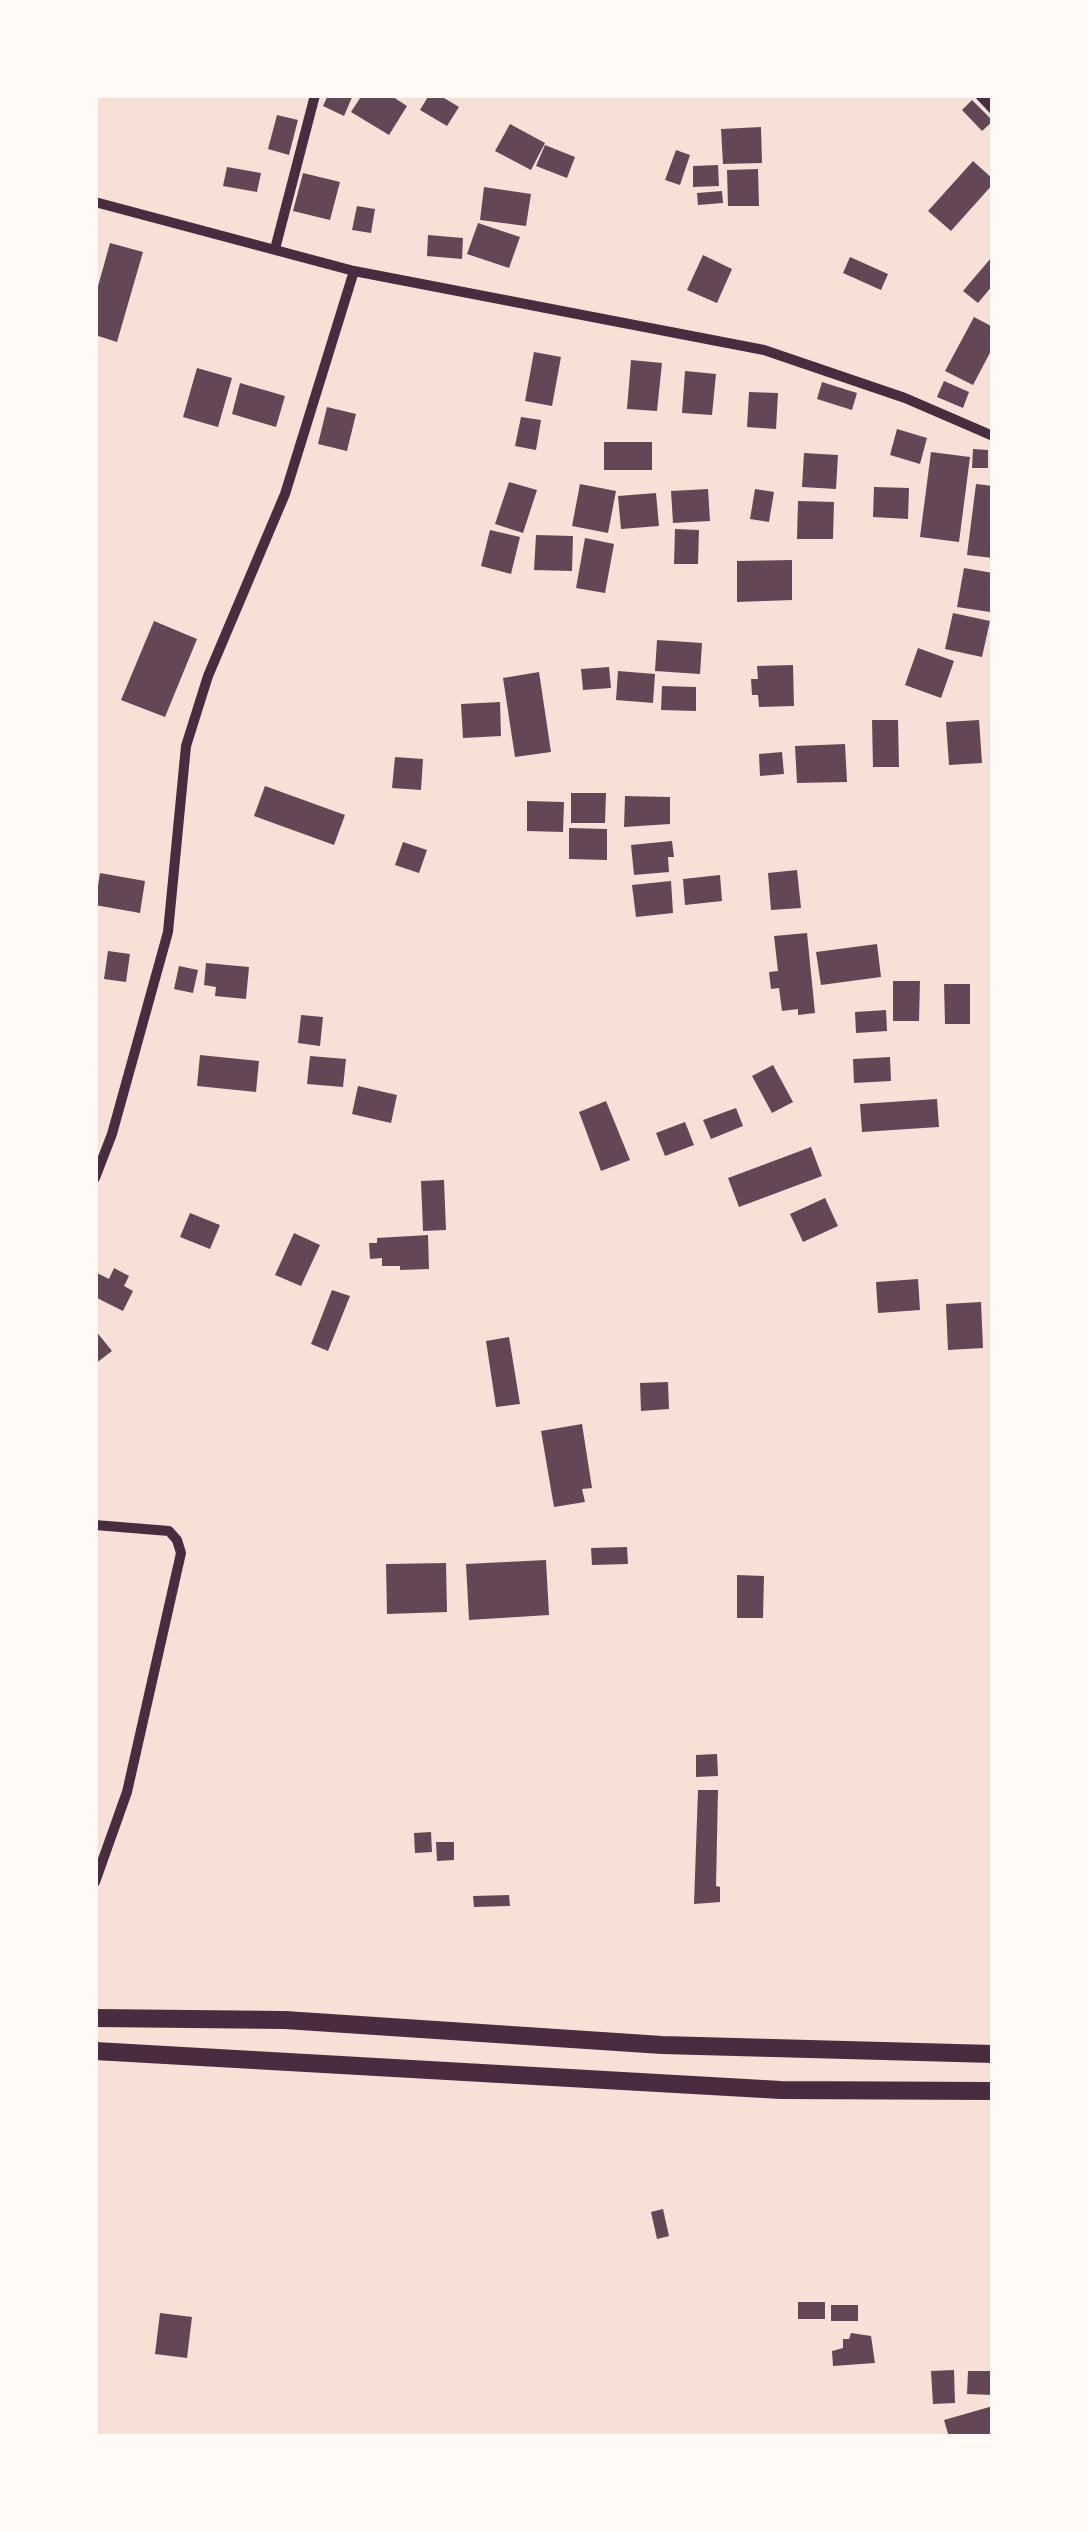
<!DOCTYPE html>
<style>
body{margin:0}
#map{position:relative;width:1088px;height:2532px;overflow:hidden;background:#f7e1d7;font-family:"Golos Text",sans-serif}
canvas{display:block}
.frame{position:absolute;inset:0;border:98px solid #fffaf5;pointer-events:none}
</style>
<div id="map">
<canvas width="1088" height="2532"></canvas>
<div class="frame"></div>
</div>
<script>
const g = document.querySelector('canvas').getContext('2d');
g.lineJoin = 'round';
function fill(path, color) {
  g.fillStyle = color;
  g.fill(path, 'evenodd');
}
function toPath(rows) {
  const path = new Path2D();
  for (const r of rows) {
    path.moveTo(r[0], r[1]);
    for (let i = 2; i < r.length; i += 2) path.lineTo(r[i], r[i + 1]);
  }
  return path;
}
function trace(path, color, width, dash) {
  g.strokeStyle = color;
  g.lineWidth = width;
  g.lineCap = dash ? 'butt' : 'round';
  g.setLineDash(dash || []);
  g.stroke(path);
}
const building = toPath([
 [328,95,353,95,344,116,323,106],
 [362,95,390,95,407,106,389,135,351,112],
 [429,95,439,95,459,107,447,126,420,110],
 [972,100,993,121,982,131,962,110],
 [277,115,298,120,289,155,268,149],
 [510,124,545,143,531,170,495,151],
 [761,127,762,163,723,164,721,129],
 [545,145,575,157,567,178,536,166],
 [676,150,690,155,680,185,665,180],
 [973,161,993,179,993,184,951,231,928,211],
 [718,165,719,186,693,187,693,166],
 [227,167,261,173,257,192,223,186],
 [758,169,759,206,728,206,727,170],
 [303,173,340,182,330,220,293,211],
 [484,187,531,194,526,226,480,220],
 [722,191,723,203,698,205,697,193],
 [357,206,375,209,371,233,352,230],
 [478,223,520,237,509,268,467,254],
 [428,235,463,238,462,259,427,256],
 [110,243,143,252,117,342,95,335,95,297],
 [703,255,732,269,717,303,687,290],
 [850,257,888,274,881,290,843,273],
 [991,258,993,285,978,303,963,291],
 [974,317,993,327,993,347,973,385,945,371],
 [534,352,561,357,552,406,525,401],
 [631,360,662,363,657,411,627,409],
 [197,368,232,378,218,427,183,417],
 [685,371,716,374,712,415,682,413],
 [944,381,969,392,963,408,937,397],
 [822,382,857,393,852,410,817,399],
 [240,383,285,396,276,427,232,414],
 [749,392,778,393,776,429,747,427],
 [327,407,356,414,347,451,318,444],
 [521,417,541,420,536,450,515,446],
 [897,429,927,438,920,464,890,455],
 [604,442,652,442,652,470,604,470],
 [973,449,988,450,988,468,972,468],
 [931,452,970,457,959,542,920,537],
 [804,453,838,455,836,489,802,487],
 [509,482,537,490,523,533,495,524],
 [580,484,616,491,608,533,572,526],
 [976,484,993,486,993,558,967,555],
 [874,487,909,488,908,519,873,517],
 [708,489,710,521,673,523,671,491],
 [755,489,774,492,769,522,750,519],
 [656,493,659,526,621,529,618,496],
 [798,501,834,502,833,539,797,539],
 [675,529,699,530,698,564,674,564],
 [490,530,520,537,511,574,481,566],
 [536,535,573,536,572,571,534,570],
 [585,538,614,544,605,593,576,588],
 [792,560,792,600,737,602,737,561],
 [964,568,993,573,990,612,957,607],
 [953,613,990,621,982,657,945,649],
 [154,621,197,639,165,717,121,700],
 [657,640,702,643,700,674,655,671],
 [918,648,954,661,941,698,905,685],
 [793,665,794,706,759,707,758,695,752,695,751,679,758,679,757,666],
 [609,667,611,688,583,690,581,669],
 [618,671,655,674,653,703,616,700],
 [539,672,551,752,515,757,503,678],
 [662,686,696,687,696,711,661,710],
 [500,702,501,736,463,738,461,704],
 [872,720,898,720,899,767,873,767],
 [979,720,982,763,949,765,946,722],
 [845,744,847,782,797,783,795,746],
 [782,752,784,774,760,776,759,754],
 [395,757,423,759,421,790,392,788],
 [265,786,345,815,334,845,254,816],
 [571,793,606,793,605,823,571,823],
 [625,796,670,797,670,824,624,827],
 [527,801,564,802,563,832,527,831],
 [569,828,607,829,607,860,569,859],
 [672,841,674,857,668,857,669,872,634,875,631,845],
 [403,842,427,850,419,873,395,865],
 [797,870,801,908,771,910,768,873],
 [100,873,145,881,140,913,95,905],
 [720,875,722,901,685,905,683,879],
 [671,881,673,913,636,917,632,885],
 [807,933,815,1013,798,1015,798,1009,782,1011,779,988,771,989,769,972,778,971,774,936],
 [877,944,881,977,821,985,816,952],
 [108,951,130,954,126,982,104,979],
 [206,963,249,967,246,999,215,996,216,987,204,985],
 [179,966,198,970,193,993,174,989],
 [893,981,920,981,919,1021,893,1021],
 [944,984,970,984,970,1024,945,1024],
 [886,1010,887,1031,856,1033,855,1012],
 [301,1015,323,1017,320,1046,298,1043],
 [200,1055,259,1061,256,1092,197,1086],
 [310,1056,346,1059,343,1087,307,1084],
 [890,1057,891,1081,854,1083,853,1059],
 [773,1065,793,1102,772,1113,752,1076],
 [358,1086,397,1095,391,1123,352,1114],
 [937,1099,939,1127,862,1132,860,1104],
 [606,1101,630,1160,601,1171,579,1112],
 [736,1108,743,1126,711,1139,703,1120],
 [685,1122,694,1145,665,1156,656,1133],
 [811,1147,822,1176,739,1207,728,1178],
 [444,1180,446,1230,423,1231,421,1181],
 [825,1198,838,1226,803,1242,790,1214],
 [190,1213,220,1225,210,1249,180,1237],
 [294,1233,320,1245,301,1286,275,1275],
 [428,1235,429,1269,400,1270,400,1266,382,1266,382,1258,370,1259,369,1243,377,1243,377,1238],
 [114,1268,129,1276,124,1286,133,1291,123,1311,95,1297,95,1272,109,1279],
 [918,1279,920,1310,878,1313,876,1282],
 [332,1290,350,1296,328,1351,311,1344],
 [981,1302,983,1348,948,1350,946,1304],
 [95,1330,112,1351,95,1364],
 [509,1337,520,1404,496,1407,486,1341],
 [668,1382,669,1409,641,1411,640,1383],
 [582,1424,592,1488,582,1489,585,1502,554,1507,541,1431],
 [627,1547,628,1564,592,1565,591,1548],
 [546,1560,549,1615,469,1620,466,1564],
 [446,1563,447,1612,387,1614,386,1564],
 [737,1575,764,1576,763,1618,737,1618],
 [717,1754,718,1776,696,1777,696,1755],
 [698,1790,718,1790,716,1886,720,1887,720,1902,694,1904],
 [431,1832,432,1852,415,1853,414,1833],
 [436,1842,454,1842,454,1860,437,1861],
 [509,1895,510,1906,474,1907,473,1896],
 [663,2209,669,2236,657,2239,651,2212],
 [798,2302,825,2302,825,2319,798,2319],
 [831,2305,858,2305,858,2321,831,2321],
 [160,2313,192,2317,187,2358,155,2354],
 [851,2333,871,2336,875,2363,833,2366,832,2351,843,2348,843,2339,849,2339],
 [954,2370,955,2403,933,2404,931,2371],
 [968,2371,993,2371,993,2395,967,2394],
 [993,2406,993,2437,949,2437,944,2420]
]);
const minor = toPath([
 [980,95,993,109],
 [95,202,354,271,764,350,905,398,993,436],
 [275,249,315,95],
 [95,1178,112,1134,168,932,186,746,208,676,285,494,354,271],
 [95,1525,169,1531,177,1540,181,1553,127,1792,95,1882]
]);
const primary = toPath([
 [95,2018,285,2020,662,2045,993,2054],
 [95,2051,781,2090,993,2091]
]);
fill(building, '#644757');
trace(minor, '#4a2c40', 10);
trace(primary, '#4a2c40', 18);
</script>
